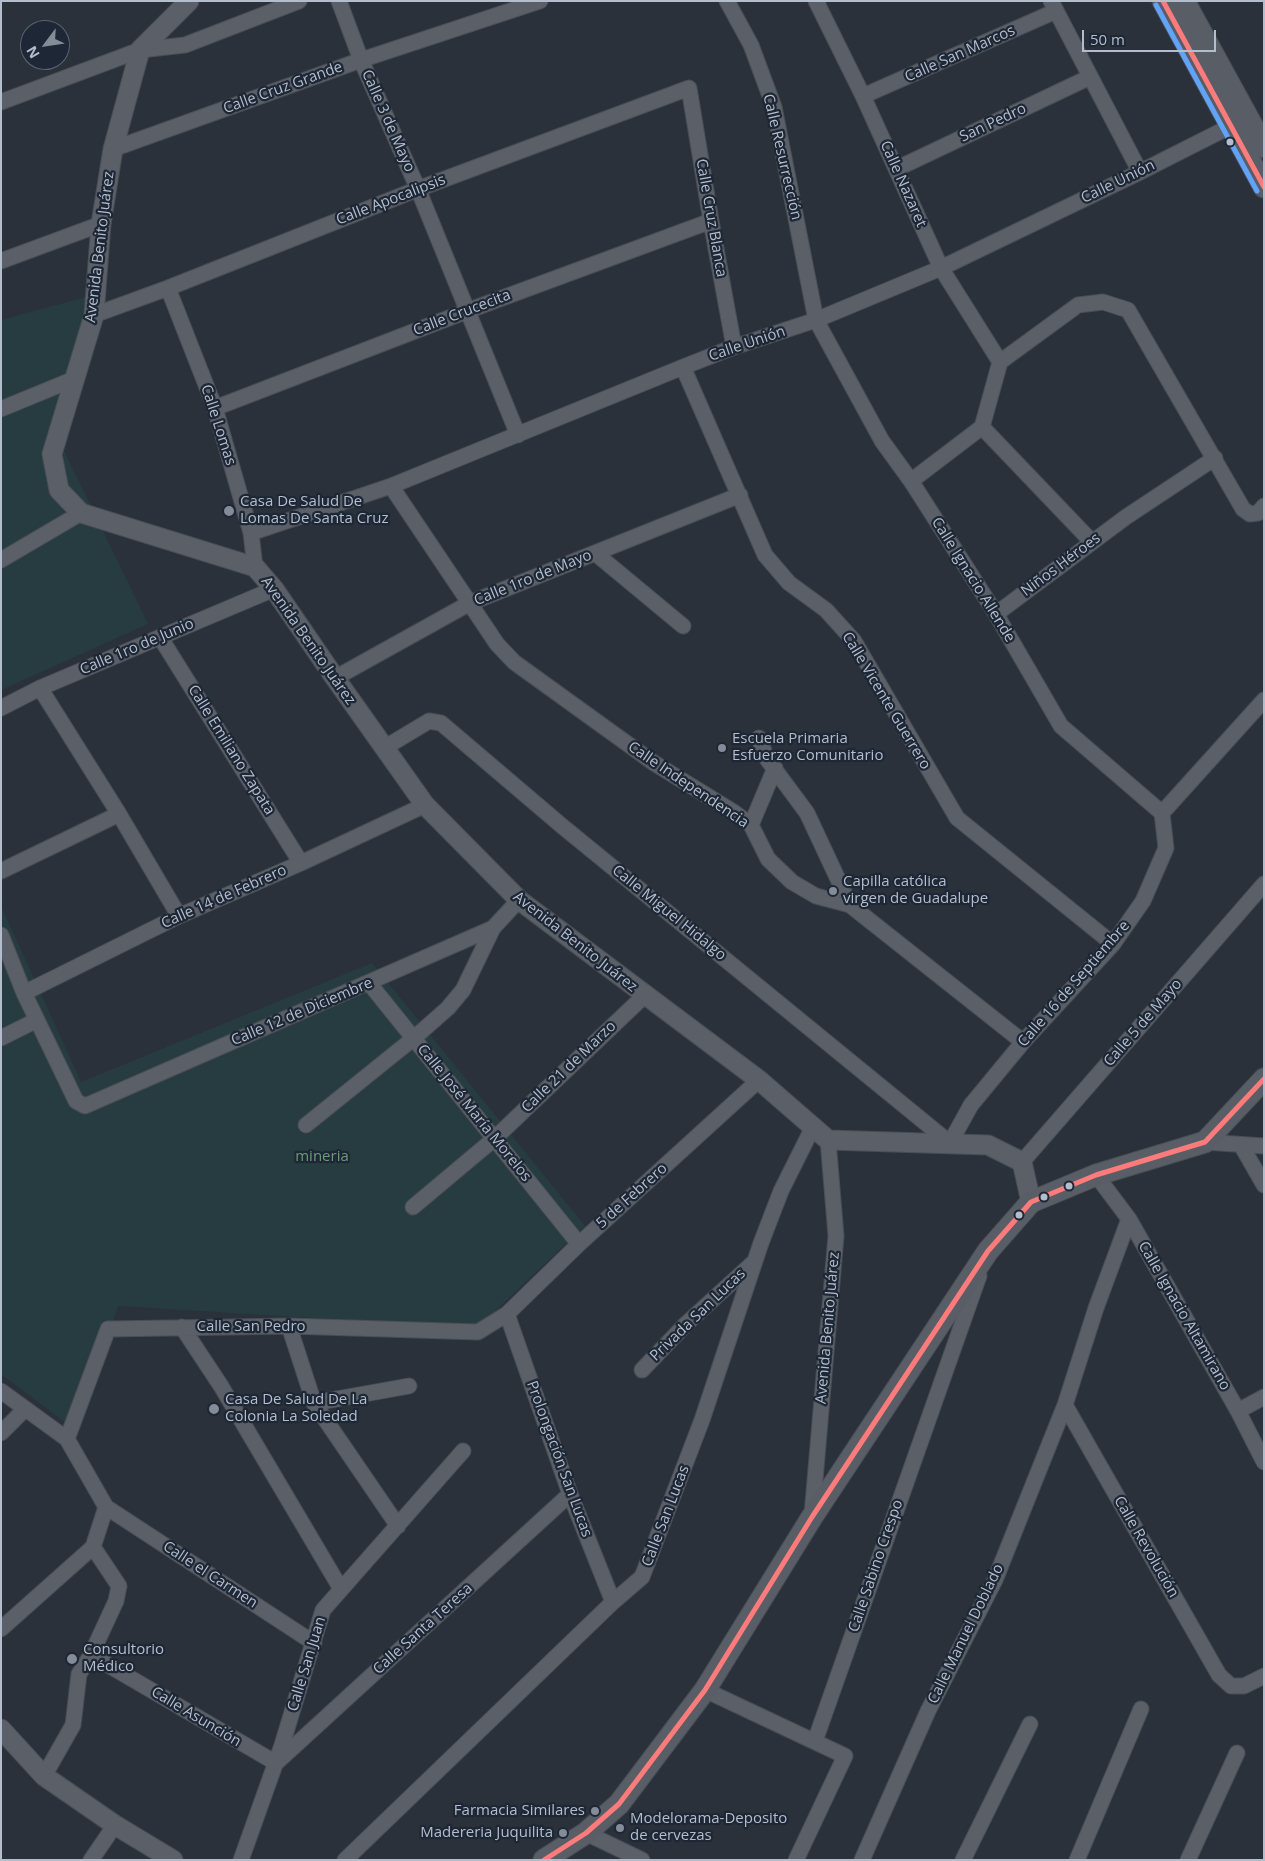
<!DOCTYPE html>
<meta charset="utf-8">
<style>
body{margin:0}
#map{position:relative;width:1265px;height:1861px;overflow:hidden;background:#2a313a;font-family:"Open Sans",sans-serif}
canvas{display:block}
.frame{position:absolute;inset:0;border:2px solid #b4bdcb;pointer-events:none}
.north{position:absolute;left:20px;top:20px;width:50px;height:50px;box-sizing:border-box;background:#1d2735;border:1px solid #596371;border-radius:50%;rotate:239deg;font-size:14px;font-weight:700;line-height:20px;text-align:center;color:#b4bdcb}
.north::after{content:'';display:block;margin:auto;width:18px;height:22px;background:#848c98;clip-path:polygon(50% 0,100% 100%,50% 72%,0 100%)}
.scale{position:absolute;left:1082px;top:30px;width:134px;height:22px;box-sizing:border-box;border:2px solid #b4bdcb;border-top:0;padding-left:6px;font-size:15px;line-height:18px;white-space:nowrap;color:#b4bdcb;-webkit-text-stroke:4px #1d2735;paint-order:stroke}
</style>
<div id="map">
<canvas width="1265" height="1861"></canvas>
<div class="frame"></div>
<div class="north">N</div>
<div class="scale">50 m</div>
</div>
<script>
const g = document.querySelector('canvas').getContext('2d');
g.lineJoin = 'round';
function fill(path, color) {
  g.fillStyle = color;
  g.fill(path, 'evenodd');
}
function toPath(rows) {
  const path = new Path2D();
  for (const r of rows) {
    path.moveTo(r[0], r[1]);
    for (let i = 2; i < r.length; i += 2) path.lineTo(r[i], r[i + 1]);
  }
  return path;
}
function trace(path, color, width, dash) {
  g.strokeStyle = color;
  g.lineWidth = width;
  g.lineCap = dash ? 'butt' : 'round';
  g.setLineDash(dash || []);
  g.stroke(path);
}
function write(font, color, halo, rows, align = 'center') {
  g.font = font + ' "Open Sans",sans-serif';
  g.lineWidth = 4.5;
  g.setLineDash([]);
  g.textBaseline = 'middle';
  g.strokeStyle = halo;
  g.fillStyle = color;
  for (const [text, x, y, turn = 0] of rows) {
    g.save();
    g.translate(x, y);
    g.rotate((+turn || 0) * Math.PI / 180);
    g.textAlign = isNaN(turn) ? turn : align;
    if (halo) g.strokeText(text, 0, 0);
    g.fillText(text, 0, 0);
    g.restore();
  }
}
const green = toPath([
 [97,294,54,430,148,624,1,690,1,320],
 [1,906,81,1082,372,963,585,1226,477,1328,118,1306,78,1432,1,1374]
]);
const minor = toPath([
 [339,1,361,60,418,189,518,435],
 [727,1,751,45,774,107,816,320,882,441,911,481,996,614,1061,726,1162,813],
 [816,1,863,96,941,268,1000,362],
 [1051,1,1140,172],
 [863,96,1056,11],
 [1,102,140,50,185,45,299,1],
 [113,149,361,60,540,1],
 [896,169,1090,77],
 [1,261,101,224],
 [168,288,215,408,251,533,255,567],
 [94,315,168,288,418,189,689,88,711,221,734,347],
 [683,367,765,555,789,583,826,610,854,641,957,818,1113,944],
 [215,408,467,311,711,221],
 [1,409,74,379],
 [982,427,1092,542],
 [911,481,982,427,1000,362,1078,305,1103,302,1128,310,1243,509,1250,514,1258,513,1264,506],
 [391,486,497,644,514,662,654,763,735,813,751,825,768,859,792,882,816,896,850,905,1023,1042],
 [251,533,391,486,683,367,734,347,816,320,941,268,1140,172,1231,126],
 [595,553,683,626],
 [1,560,81,513],
 [996,614,1126,517,1215,458],
 [160,637,301,863],
 [335,678,470,603,740,495],
 [40,688,119,814,179,916],
 [1,708,40,688,274,589],
 [759,738,767,759,807,813,850,905],
 [384,748,429,721,441,723,562,826,950,1143,971,1105,1023,1042,1113,944,1143,901,1166,848,1162,813],
 [1162,813,1264,700],
 [751,825,775,768],
 [1,871,119,814],
 [1,935,24,993,76,1101,85,1106,493,928,519,900],
 [369,983,579,1244],
 [24,993,179,916,301,863,425,805],
 [1,1038,37,1020],
 [306,1125,414,1038,448,1008,463,990,493,928],
 [1205,1142,1264,1146],
 [1241,1145,1264,1185],
 [1022,1162,1264,884],
 [1096,1175,1129,1219,1238,1411,1264,1462],
 [413,1207,494,1139,644,996],
 [507,1314,570,1494,613,1602],
 [289,1326,314,1403,398,1526],
 [182,1327,221,1386,341,1589],
 [642,1370,686,1324,754,1262],
 [1,1391,67,1439,106,1507,93,1547,119,1586,116,1601,91,1655,79,1674,73,1725,44,1776],
 [314,1403,409,1386],
 [1065,1405,1219,1675,1231,1686,1244,1686,1264,1676],
 [1238,1411,1264,1397],
 [1,1433,25,1409],
 [67,1439,108,1329,289,1326,478,1332,507,1314,579,1244,759,1080],
 [106,1507,314,1643],
 [812,1515,836,1236,828,1140],
 [1,1629,93,1547],
 [91,1655,276,1763,570,1494],
 [705,1690,845,1756,796,1860],
 [815,1741,979,1276],
 [586,1833,642,1860],
 [91,1860,115,1825],
 [241,1860,282,1745,323,1610,463,1451],
 [345,1860,613,1602,642,1577,702,1420,761,1243,781,1191,813,1127],
 [862,1860,928,1711,995,1580,1065,1405,1096,1308,1129,1219],
 [963,1860,1030,1724],
 [1077,1860,1141,1709],
 [1188,1860,1237,1753]
]);
const tertiary = toPath([
 [189,1,140,50,113,149,101,224,94,315,52,454,59,490,81,513,255,567,274,589,335,678,425,805,519,900,759,1080,828,1140,988,1145,1022,1162,1031,1202],
 [1,1729,44,1776,115,1825,173,1860]
]);
const secondary = toPath([
 [1163,1,1264,187],
 [1184,1,1264,147],
 [544,1860,586,1833,619,1804,705,1690,812,1517,988,1251,1031,1202,1096,1175,1205,1142,1264,1079]
]);
const bus1 = toPath([
 [1163,1,1264,187],
 [544,1860,586,1833,619,1804,705,1690,812,1517,988,1251,1031,1202,1096,1175,1205,1142,1264,1079]
]);
const bus2 = toPath([
 [1156,5,1257,191]
]);
const markers = [
 [1230,142,4.5,"#b4bdcb"],
 [229,511,6,"#848c98"],
 [722,748,5,"#848c98"],
 [833,891,5,"#848c98"],
 [1069,1186,4.5,"#b4bdcb"],
 [1044,1197,4.5,"#b4bdcb"],
 [1019,1215,4.5,"#b4bdcb"],
 [214,1409,6,"#848c98"],
 [72,1659,6,"#848c98"],
 [595,1811,5,"#848c98"],
 [620,1828,5,"#848c98"],
 [563,1833,5,"#848c98"]
];
const streetNames = [
 ["Calle San Marcos",960,54,-24],
 ["Calle Cruz Grande",283,88,-20],
 ["Calle 3 de Mayo",388,121,66],
 ["San Pedro",993,123,-25],
 ["Calle Resurrección",782,157,77],
 ["Calle Unión",1118,182,-26],
 ["Calle Nazaret",903,184,66],
 ["Calle Apocalipsis",391,200,-21],
 ["Calle Cruz Blanca",711,218,80],
 ["Avenida Benito Juárez",100,247,-83],
 ["Calle Crucecita",462,313,-21],
 ["Calle Unión",747,344,-19],
 ["Calle Lomas",218,425,72],
 ["Niños Héroes",1061,565,-37],
 ["Calle 1ro de Mayo",533,578,-22],
 ["Calle Ignacio Allende",973,580,58],
 ["Avenida Benito Juárez",308,641,55],
 ["Calle 1ro de Junio",137,647,-23],
 ["Calle Vicente Guerrero",886,701,59],
 ["Calle Emiliano Zapata",231,750,58],
 ["Calle Independencia",688,785,34],
 ["Calle 14 de Febrero",224,897,-24],
 ["Calle Miguel Hidalgo",669,913,39],
 ["Avenida Benito Juárez",575,942,38],
 ["Calle 16 de Septiembre",1074,984,-49],
 ["Calle 12 de Diciembre",302,1012,-23],
 ["Calle 5 de Mayo",1143,1023,-49],
 ["Calle 21 de Marzo",569,1067,-44],
 ["Calle José María Morelos",474,1113,51],
 ["5 de Febrero",632,1196,-42],
 ["Privada San Lucas",698,1315,-44],
 ["Calle Ignacio Altamirano",1184,1316,60],
 ["Calle San Pedro",251,1327],
 ["Avenida Benito Juárez",828,1328,-85],
 ["Prolongación San Lucas",559,1459,70],
 ["Calle San Lucas",666,1516,-69],
 ["Calle Revolución",1146,1547,60],
 ["Calle Sabino Crespo",876,1566,-71],
 ["Calle el Carmen",210,1575,33],
 ["Calle Santa Teresa",423,1629,-42],
 ["Calle Manuel Doblado",966,1634,-64],
 ["Calle San Juan",307,1664,-73],
 ["Calle Asunción",196,1717,31]
];
const poiNames = [
 ["Casa De Salud De",240,502],
 ["Lomas De Santa Cruz",240,519],
 ["Escuela Primaria",732,739],
 ["Esfuerzo Comunitario",732,756],
 ["Capilla católica",843,882],
 ["virgen de Guadalupe",843,899],
 ["Casa De Salud De La",225,1400],
 ["Colonia La Soledad",225,1417],
 ["Consultorio",83,1650],
 ["Médico",83,1667],
 ["Farmacia Similares",585,1811,"right"],
 ["Modelorama-Deposito",630,1819],
 ["de cervezas",630,1836],
 ["Madereria Juquilita",553,1833,"right"]
];
const parkNames = [
 ["mineria",322,1157]
];
fill(green, '#273c40');
trace(minor, '#494d54', 17);
trace(tertiary, '#494d54', 21);
trace(secondary, '#494d54', 23);
trace(minor, '#5b5f67', 15);
trace(tertiary, '#5b5f67', 19);
trace(secondary, '#595e66', 21);
trace(bus1, '#fd7b7b', 5);
trace(bus2, '#61a3f8', 5);
for (const [x, y, r, color] of markers) {
  const dot = new Path2D();
  dot.arc(x, y, r, 0, 2 * Math.PI);
  g.fillStyle = color;
  g.fill(dot);
  trace(dot, '#1d2735', 2);
}
write('15px', '#b4bdcb', '#1d2735', streetNames);
write('15px', '#b4bdcb', '#1d2735', poiNames, 'left');
write('15px', '#6b9c77', '#1d2735', parkNames);
</script>
